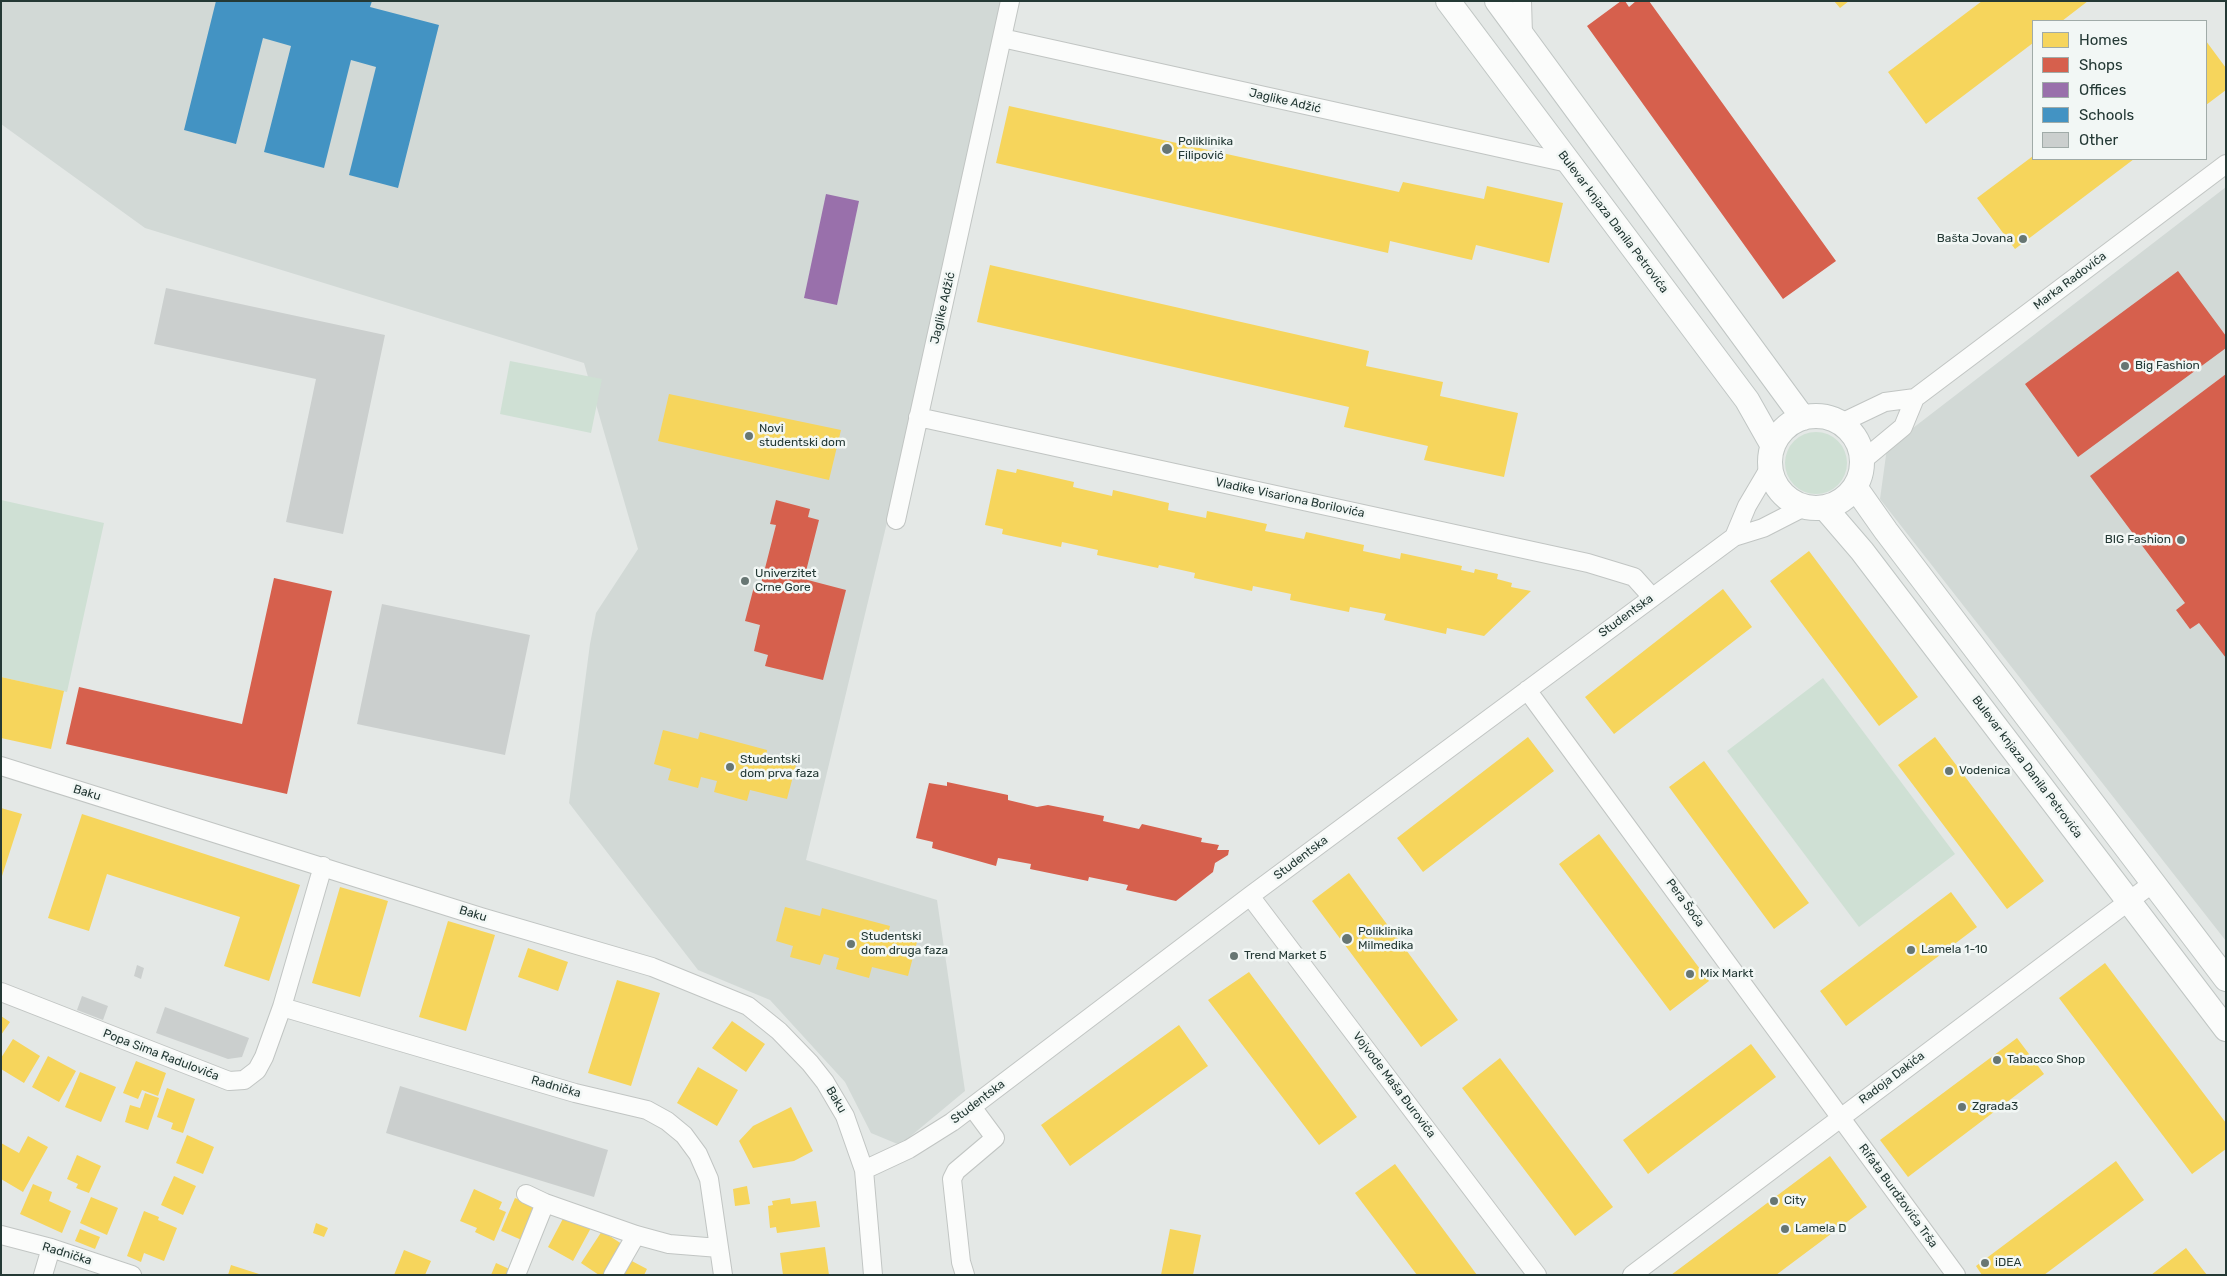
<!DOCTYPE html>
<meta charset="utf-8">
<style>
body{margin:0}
#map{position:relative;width:2227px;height:1276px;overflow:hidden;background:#e4e8e6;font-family:Rubik,sans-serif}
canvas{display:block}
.frame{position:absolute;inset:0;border:2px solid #243935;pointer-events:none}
.legend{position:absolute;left:2032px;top:20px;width:175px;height:140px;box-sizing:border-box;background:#f2f7f5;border:1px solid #a0aba8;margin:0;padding:6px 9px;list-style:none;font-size:15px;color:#243935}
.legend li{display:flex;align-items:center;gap:10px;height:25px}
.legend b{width:25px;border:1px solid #a0aba8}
</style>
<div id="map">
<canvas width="2227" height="1276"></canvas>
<div class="frame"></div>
<ul class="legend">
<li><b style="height:14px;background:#f6d55c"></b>Homes</li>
<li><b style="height:14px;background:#d6604d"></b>Shops</li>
<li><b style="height:14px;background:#9970ab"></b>Offices</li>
<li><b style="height:14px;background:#4393c3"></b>Schools</li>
<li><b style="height:14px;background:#cbcfce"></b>Other</li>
</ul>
</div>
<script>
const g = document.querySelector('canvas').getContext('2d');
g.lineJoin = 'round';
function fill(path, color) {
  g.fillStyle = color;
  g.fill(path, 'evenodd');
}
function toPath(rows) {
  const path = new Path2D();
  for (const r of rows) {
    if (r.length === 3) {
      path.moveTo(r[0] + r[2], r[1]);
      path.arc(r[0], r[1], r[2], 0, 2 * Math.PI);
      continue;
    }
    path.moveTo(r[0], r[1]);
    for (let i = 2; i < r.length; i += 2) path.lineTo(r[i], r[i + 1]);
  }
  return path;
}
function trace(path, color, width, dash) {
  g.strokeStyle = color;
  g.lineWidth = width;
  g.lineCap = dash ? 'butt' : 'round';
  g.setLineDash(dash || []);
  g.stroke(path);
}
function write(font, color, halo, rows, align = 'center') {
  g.font = font + ' Rubik,sans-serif';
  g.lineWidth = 5;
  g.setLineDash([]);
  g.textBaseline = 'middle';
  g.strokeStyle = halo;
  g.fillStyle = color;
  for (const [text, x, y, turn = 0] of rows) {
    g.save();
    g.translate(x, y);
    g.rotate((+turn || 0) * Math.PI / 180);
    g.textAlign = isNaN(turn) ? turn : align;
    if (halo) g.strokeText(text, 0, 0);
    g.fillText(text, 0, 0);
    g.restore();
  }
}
const built = toPath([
 [1,1,1006,1,919,389,806,860,937,900,965,1091,900,1145,871,1133,845,1082,770,1000,698,970,569,803,590,644,596,613,638,549,584,363,145,228,1,124],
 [2226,187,2226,941,1880,499,1887,448]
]);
const green = toPath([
 [510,361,602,379,591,433,500,414],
 [1816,463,31],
 [1,500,104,523,67,692,1,677],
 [1823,678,1955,854,1859,927,1727,751]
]);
const homes = toPath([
 [1834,1,1849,1,1840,8],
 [1982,1,2088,1,2062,21,2033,21,2033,43,1926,124,1888,72],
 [2206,41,2226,68,2226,90,2206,105],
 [1009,106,1399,192,1403,182,1484,199,1487,186,1563,203,1549,263,1476,245,1472,260,1390,241,1388,253,996,163],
 [2033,156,2033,159,2134,159,2015,249,1977,198],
 [990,265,1369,351,1366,366,1443,382,1440,396,1518,413,1504,477,1424,460,1428,446,1344,427,1349,407,977,322],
 [669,394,841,430,829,480,658,441],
 [997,469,1016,473,1017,469,1074,482,1073,487,1112,496,1113,490,1169,503,1168,510,1206,518,1207,511,1267,524,1265,531,1304,539,1306,532,1364,545,1363,551,1400,559,1401,553,1462,566,1461,570,1474,573,1475,569,1498,574,1497,579,1512,583,1511,587,1531,591,1484,636,1447,628,1446,634,1384,620,1386,614,1350,607,1349,612,1290,600,1291,594,1253,586,1252,591,1194,578,1195,573,1159,565,1158,568,1097,555,1098,550,1062,542,1061,547,1002,534,1003,529,985,525],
 [1809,551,1918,697,1879,726,1770,581],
 [1723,589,1752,627,1614,734,1585,697],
 [1,677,64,691,51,749,1,738],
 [663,730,698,739,700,732,767,750,766,757,796,765,787,799,750,790,747,801,714,792,717,781,701,777,698,788,668,780,671,769,654,764],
 [1528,737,1554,771,1423,872,1397,838],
 [1935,737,2044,881,2007,909,1898,765],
 [1704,761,1809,903,1774,929,1669,787],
 [1,808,22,814,2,876,1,876],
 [82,814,300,885,269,981,224,966,240,917,107,874,89,931,48,918],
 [1599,834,1709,981,1670,1011,1559,864],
 [1349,873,1458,1020,1421,1047,1312,901],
 [340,887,388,901,360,997,312,983],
 [1951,892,1977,927,1846,1026,1820,991],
 [785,907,820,916,822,908,890,926,888,934,917,942,908,976,872,967,869,978,836,969,839,958,824,954,820,965,790,957,793,946,776,941],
 [448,921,495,935,466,1031,419,1017],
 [528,948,568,962,558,991,518,977],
 [2105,963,2226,1123,2226,1149,2192,1174,2059,998],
 [1249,972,1357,1117,1319,1145,1208,1000],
 [617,980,660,993,631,1086,588,1073],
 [1,1016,10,1022,1,1035],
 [732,1021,765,1044,746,1072,712,1048],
 [1179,1025,1208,1066,1070,1166,1041,1125],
 [2017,1038,2044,1074,1908,1177,1880,1140],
 [13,1039,40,1056,24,1083,1,1069,1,1058],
 [1751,1044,1776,1077,1648,1174,1623,1140],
 [48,1056,76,1071,59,1102,32,1087],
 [1500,1058,1613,1207,1575,1236,1462,1088],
 [136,1061,166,1073,158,1096,142,1090,138,1099,123,1093],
 [698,1067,738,1090,717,1126,677,1103],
 [80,1072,116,1087,101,1122,65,1107],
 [167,1088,195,1099,183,1133,171,1129,173,1123,157,1117],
 [145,1093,159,1098,148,1130,125,1122,130,1105,140,1108],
 [791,1107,813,1151,794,1161,753,1168,739,1141,753,1126],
 [187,1135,214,1147,203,1174,176,1163],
 [28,1136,48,1147,23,1192,1,1179,1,1143,19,1153],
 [77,1155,101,1166,89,1193,76,1188,78,1184,67,1179],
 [1830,1156,1867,1207,1776,1275,1671,1275],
 [2116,1161,2144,1200,2044,1275,1982,1275,1976,1266],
 [1395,1164,1477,1275,1417,1275,1355,1193],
 [174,1176,196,1186,183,1215,161,1205],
 [33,1184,52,1192,49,1201,71,1211,62,1233,20,1214],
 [747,1186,750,1204,735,1206,733,1189],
 [474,1189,502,1202,499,1209,506,1212,494,1241,475,1232,477,1228,460,1221],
 [91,1197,118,1208,107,1235,80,1223],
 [515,1198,538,1208,524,1241,501,1231],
 [790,1198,791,1204,816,1201,820,1227,777,1233,776,1227,770,1228,768,1206,773,1205,772,1201],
 [144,1211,159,1217,158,1220,177,1228,164,1261,144,1253,141,1262,127,1256],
 [566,1213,592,1226,573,1261,548,1247],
 [316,1223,328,1228,324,1237,313,1233],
 [80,1229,100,1237,95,1249,75,1241],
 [1170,1229,1201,1235,1193,1275,1161,1275],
 [602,1231,628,1248,610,1275,599,1275,581,1263],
 [825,1247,829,1275,783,1275,780,1253],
 [2186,1248,2207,1275,2151,1275],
 [404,1250,431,1261,425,1275,394,1275],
 [628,1259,647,1269,644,1275,620,1275],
 [496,1263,516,1272,515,1275,491,1275],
 [231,1265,259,1274,259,1275,228,1275]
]);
const shops = toPath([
 [1621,1,1625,1,1629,7,1636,1,1649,1,1836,261,1783,299,1587,26],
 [2178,271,2226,336,2226,348,2078,457,2025,384],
 [2226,374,2226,658,2199,623,2190,629,2176,610,2185,603,2090,476],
 [776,500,810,509,808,517,819,520,804,579,846,590,823,680,765,666,768,655,754,651,760,625,745,621,755,583,761,584,776,525,770,524],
 [274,578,332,591,287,794,66,744,79,687,242,724],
 [947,782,1008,795,1008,800,1037,807,1048,805,1104,816,1103,821,1139,829,1142,824,1202,838,1201,842,1219,845,1217,850,1229,850,1228,855,1215,863,1213,872,1176,901,1126,890,1128,885,1089,877,1088,881,1030,869,1031,864,998,858,996,866,932,848,933,842,916,838,929,783,947,786]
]);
const offices = toPath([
 [826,194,859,201,837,305,804,298]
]);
const schools = toPath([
 [216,1,372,1,370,7,439,25,398,188,349,175,376,67,351,60,324,168,264,152,291,46,263,38,236,144,184,130]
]);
const building = toPath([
 [166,288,385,335,343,534,286,522,316,379,154,344],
 [382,604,530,635,505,755,357,724],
 [137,965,144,968,141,979,134,976],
 [82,996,108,1006,103,1020,77,1010],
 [165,1007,249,1038,242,1057,228,1059,156,1033],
 [400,1086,608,1150,594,1197,386,1133]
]);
const street = toPath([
 [1522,1,1523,35],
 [1002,38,1568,163],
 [918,417,1588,563,1634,577,1652,597],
 [1841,423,1885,402,1915,398],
 [1862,461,1903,427,1915,398,2226,164],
 [896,520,1010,1],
 [1734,537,1747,506,1770,467],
 [1527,690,1956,1275],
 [1,766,481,917,652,967,748,1006,779,1031,810,1063,825,1082,845,1116,864,1170,873,1275],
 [1250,896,1537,1275],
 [1,992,229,1081,244,1080,257,1070,264,1057,282,1007,323,866],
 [282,1007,575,1093,647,1110,667,1121,684,1135,698,1154,709,1179,723,1275],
 [864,1170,909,1149,952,1122,1250,896,1734,537,1763,528,1804,507],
 [526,1194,545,1203,636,1235,669,1244,719,1248],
 [1,1235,51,1248,132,1275],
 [43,1275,51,1248],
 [516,1275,545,1203],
 [613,1275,636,1235],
 [965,1275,961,1262,952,1179,956,1171,995,1138,972,1107],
 [1632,1275,2153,883]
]);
const secondary = toPath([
 [1448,1,1747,400,1773,446],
 [1497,1,1803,418],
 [1816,462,46],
 [1855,487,1886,531,2226,979],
 [1825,508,1862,551,2226,1029]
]);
const markers = [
 [1167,149,6,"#677673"],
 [2023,239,5,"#677673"],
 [2125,366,5,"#677673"],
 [749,436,5,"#677673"],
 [2181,540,5,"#677673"],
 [745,581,5,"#677673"],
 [730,767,5,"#677673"],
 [1949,771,5,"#677673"],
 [1347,939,6,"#677673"],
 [851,944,5,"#677673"],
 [1911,950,5,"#677673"],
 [1234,956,5,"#677673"],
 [1690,974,5,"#677673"],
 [1997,1060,5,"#677673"],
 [1962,1107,5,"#677673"],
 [1774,1201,5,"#677673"],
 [1785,1229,5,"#677673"],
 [1985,1263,5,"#677673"]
];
const streetNames = [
 ["Jaglike Adžić",1285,101,13],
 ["Bulevar knjaza Danila Petrovića",1613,222,53],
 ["Marka Radovića",2070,281,-37],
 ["Jaglike Adžić",943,308,-77],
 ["Vladike Visariona Borilovića",1290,498,12],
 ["Studentska",1626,616,-36],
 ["Bulevar knjaza Danila Petrovića",2027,767,53],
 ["Baku",87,793,17],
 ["Studentska",1301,858,-37],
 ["Pera Šoća",1685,903,54],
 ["Baku",473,914,17],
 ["Popa Sima Radulovića",161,1055,21],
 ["Radoja Dakića",1892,1078,-37],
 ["Vojvode Maša Đurovića",1394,1085,53],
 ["Radnička",556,1087,16],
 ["Baku",836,1100,60],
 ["Studentska",978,1102,-37],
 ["Rifata Burdžovića Trša",1898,1196,54],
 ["Radnička",67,1254,17]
];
const poiNames = [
 ["Poliklinika",1178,142],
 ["Filipović",1178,156],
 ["Bašta Jovana",2013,239,"right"],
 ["Big Fashion",2135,366],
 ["Novi",759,429],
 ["studentski dom",759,443],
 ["BIG Fashion",2171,540,"right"],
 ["Univerzitet",755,574],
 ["Crne Gore",755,588],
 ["Studentski",740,760],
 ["dom prva faza",740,774],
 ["Vodenica",1959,771],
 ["Poliklinika",1358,932],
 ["Milmedika",1358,946],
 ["Studentski",861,937],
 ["dom druga faza",861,951],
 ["Lamela 1-10",1921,950],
 ["Trend Market 5",1244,956],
 ["Mix Markt",1700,974],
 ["Tabacco Shop",2007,1060],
 ["Zgrada3",1972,1107],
 ["City",1784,1201],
 ["Lamela D",1795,1229],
 ["iDEA",1995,1263]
];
fill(built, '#d2d9d6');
fill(green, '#cfe0d4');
fill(homes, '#f6d55c');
fill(shops, '#d6604d');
fill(offices, '#9970ab');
fill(schools, '#4393c3');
fill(building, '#cbcfce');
trace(street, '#c1c5c3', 20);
trace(secondary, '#c0c6c4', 26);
trace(street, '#fbfcfb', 18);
trace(secondary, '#fbfcfb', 24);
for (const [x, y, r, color] of markers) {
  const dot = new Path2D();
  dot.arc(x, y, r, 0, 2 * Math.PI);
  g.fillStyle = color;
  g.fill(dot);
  trace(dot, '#f2f7f5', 2);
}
write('12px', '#243935', '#f2f7f5', streetNames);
write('12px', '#243935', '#f2f7f5', poiNames, 'left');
</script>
